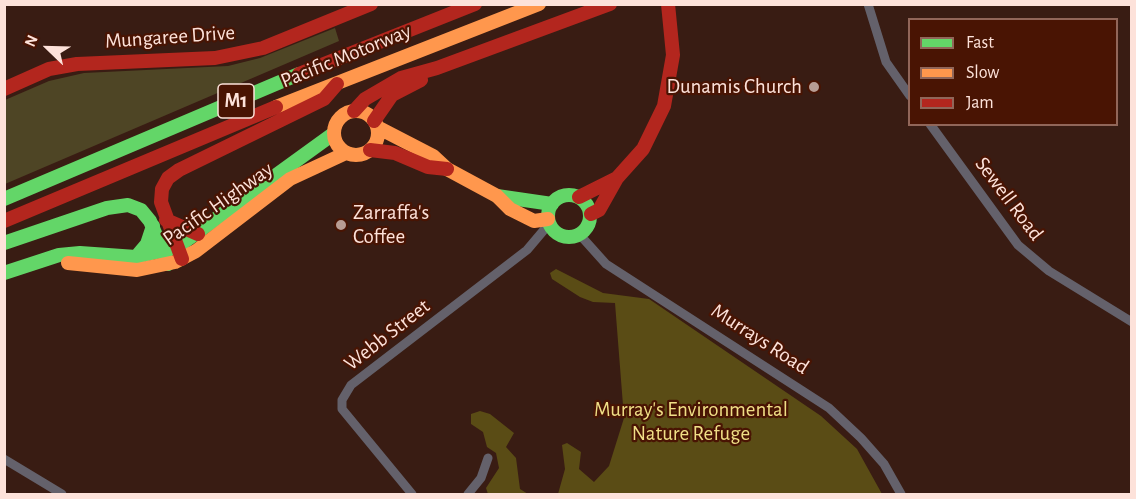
<!DOCTYPE html>
<style>
body{margin:0}
#map{position:relative;width:1136px;height:499px;overflow:hidden;background:#391c13;font-family:"Alegreya Sans",sans-serif}
canvas{display:block}
.frame{position:absolute;inset:0;border:6px solid #fde2da;pointer-events:none}
.legend{position:absolute;left:908px;top:18px;width:210px;height:108px;box-sizing:border-box;background:#491403;border:2px solid #916659;margin:0;padding:8px 10px;list-style:none;font-size:18px;color:#fde2da}
.legend li{display:flex;align-items:center;gap:12px;height:30px}
.legend b{width:30px;border:2px solid #916659}
.north{position:absolute;left:18px;top:18px;width:60px;height:60px;-webkit-text-stroke:4px #491403;paint-order:stroke;rotate:293deg;font-size:16px;font-weight:700;line-height:24px;text-align:center;color:#fde2da}
.north::after{content:'';display:block;margin:auto;width:21px;height:27px;background:#fde2da;clip-path:polygon(50% 0,100% 100%,50% 72%,0 100%)}
</style>
<div id="map">
<canvas width="1136" height="499"></canvas>
<div class="frame"></div>
<ul class="legend">
<li><b style="height:8px;background:#63d668"></b>Fast</li>
<li><b style="height:8px;background:#ff974d"></b>Slow</li>
<li><b style="height:8px;background:#b3261e"></b>Jam</li>
</ul>
<div class="north">N</div>
</div>
<script>
const g = document.querySelector('canvas').getContext('2d');
g.lineJoin = 'round';
function fill(path, color) {
  g.fillStyle = color;
  g.fill(path, 'evenodd');
}
function toPath(rows) {
  const path = new Path2D();
  for (const r of rows) {
    if (r.length === 3) {
      path.moveTo(r[0] + r[2], r[1]);
      path.arc(r[0], r[1], r[2], 0, 2 * Math.PI);
      continue;
    }
    path.moveTo(r[0], r[1]);
    for (let i = 2; i < r.length; i += 2) path.lineTo(r[i], r[i + 1]);
  }
  return path;
}
function trace(path, color, width, dash) {
  g.strokeStyle = color;
  g.lineWidth = width;
  g.lineCap = dash ? 'butt' : 'round';
  g.setLineDash(dash || []);
  g.stroke(path);
}
function write(font, color, halo, rows, align = 'center') {
  g.font = font + ' "Alegreya Sans",sans-serif';
  g.lineWidth = 4.5;
  g.setLineDash([]);
  g.textBaseline = 'middle';
  g.strokeStyle = halo;
  g.fillStyle = color;
  for (const [text, x, y, turn = 0] of rows) {
    g.save();
    g.translate(x, y);
    g.rotate((+turn || 0) * Math.PI / 180);
    g.textAlign = isNaN(turn) ? turn : align;
    if (halo) g.strokeText(text, 0, 0);
    g.fillText(text, 0, 0);
    g.restore();
  }
}
const green = toPath([
 [335,28,339,41,5,184,5,100,49,81,84,73,228,66,260,58]
]);
const forest = toPath([
 [556,269,603,293,649,299,821,416,857,449,882,494,558,494,565,469,562,445,567,443,581,452,579,469,594,482,609,466,624,418,615,303,593,302,580,297,552,279,550,273],
 [480,411,490,414,514,433,506,447,516,458,520,489,528,494,488,494,486,488,499,468,496,453,487,447,483,432,471,424,471,414]
]);
const street = toPath([
 [868,4,886,62,910,96],
 [930,124,1018,245,1049,271,1132,322],
 [580,235,606,264,829,408,861,438,884,464,901,494],
 [4,459,62,494],
 [412,494,342,409,342,400,351,385,527,250,549,224],
 [468,494,481,478,488,458]
]);
const fast = toPath([
 [569,216,21],
 [497,196,552,204],
 [4,199,299,74],
 [4,243,107,208,128,205,141,210,150,221,168,264],
 [136,257,147,244,153,226],
 [4,273,59,255,80,253,136,257,177,247,333,134]
]);
const slow = toPath([
 [276,107,539,4],
 [356,133,22],
 [377,127,433,156,447,169,497,196,510,209,534,221,548,219],
 [68,263,137,270,175,262,196,251,290,179,346,153]
]);
const jam = toPath([
 [299,74,475,4],
 [4,89,49,69,77,64,215,58,263,48,371,4],
 [354,111,365,99,401,78,437,68,610,4],
 [374,121,392,95,421,80],
 [370,150,395,153,428,167,447,169],
 [579,197,617,178],
 [591,214,599,210,617,178,643,149,664,106,673,55,668,4],
 [166,220,198,234],
 [4,221,276,107],
 [182,259,161,202,162,189,168,178,179,170,324,99,337,84]
]);
const markers = [
 [814,87,6,"#b89d94"],
 [341,225,6,"#b89d94"]
];
const shields = [
 [236,101,36]
];
const shieldNames = [
 ["M1",236,101]
];
const streetNames = [
 ["Mungaree Drive",170,37,-4],
 ["Pacific Motorway",346,56,-22],
 ["Sewell Road",1009,199,53],
 ["Pacific Highway",218,204,-35],
 ["Webb Street",387,335,-38],
 ["Murrays Road",760,339,33]
];
const poiNames = [
 ["Dunamis Church",802,87],
 ["Zarraffa's",353,213,"left"],
 ["Coffee",353,237,"left"]
];
const parkNames = [
 ["Murray's Environmental",691,410],
 ["Nature Refuge",691,434]
];
fill(green, '#4e4525');
fill(forest, '#5a4c15');
trace(street, '#64616b', 9);
trace(fast, '#63d668', 14);
trace(slow, '#ff974d', 14);
trace(jam, '#b3261e', 14);
for (const [x, y, r, color] of markers) {
  const dot = new Path2D();
  dot.arc(x, y, r, 0, 2 * Math.PI);
  g.fillStyle = color;
  g.fill(dot);
  trace(dot, '#491403', 2);
}
for (const [x, y, w] of shields) {
  const box = new Path2D();
  box.roundRect(x - w / 2, y - 17, w, 34, 4.5);
  g.fillStyle = '#491403';
  g.fill(box);
  trace(box, '#fde2da', 1.5);
}
write('bold 20px', '#fde2da', null, shieldNames);
write('21px', '#fde2da', '#491403', streetNames);
write('21px', '#fde2da', '#491403', poiNames, 'right');
write('21px', '#f0df86', '#491403', parkNames);
</script>
